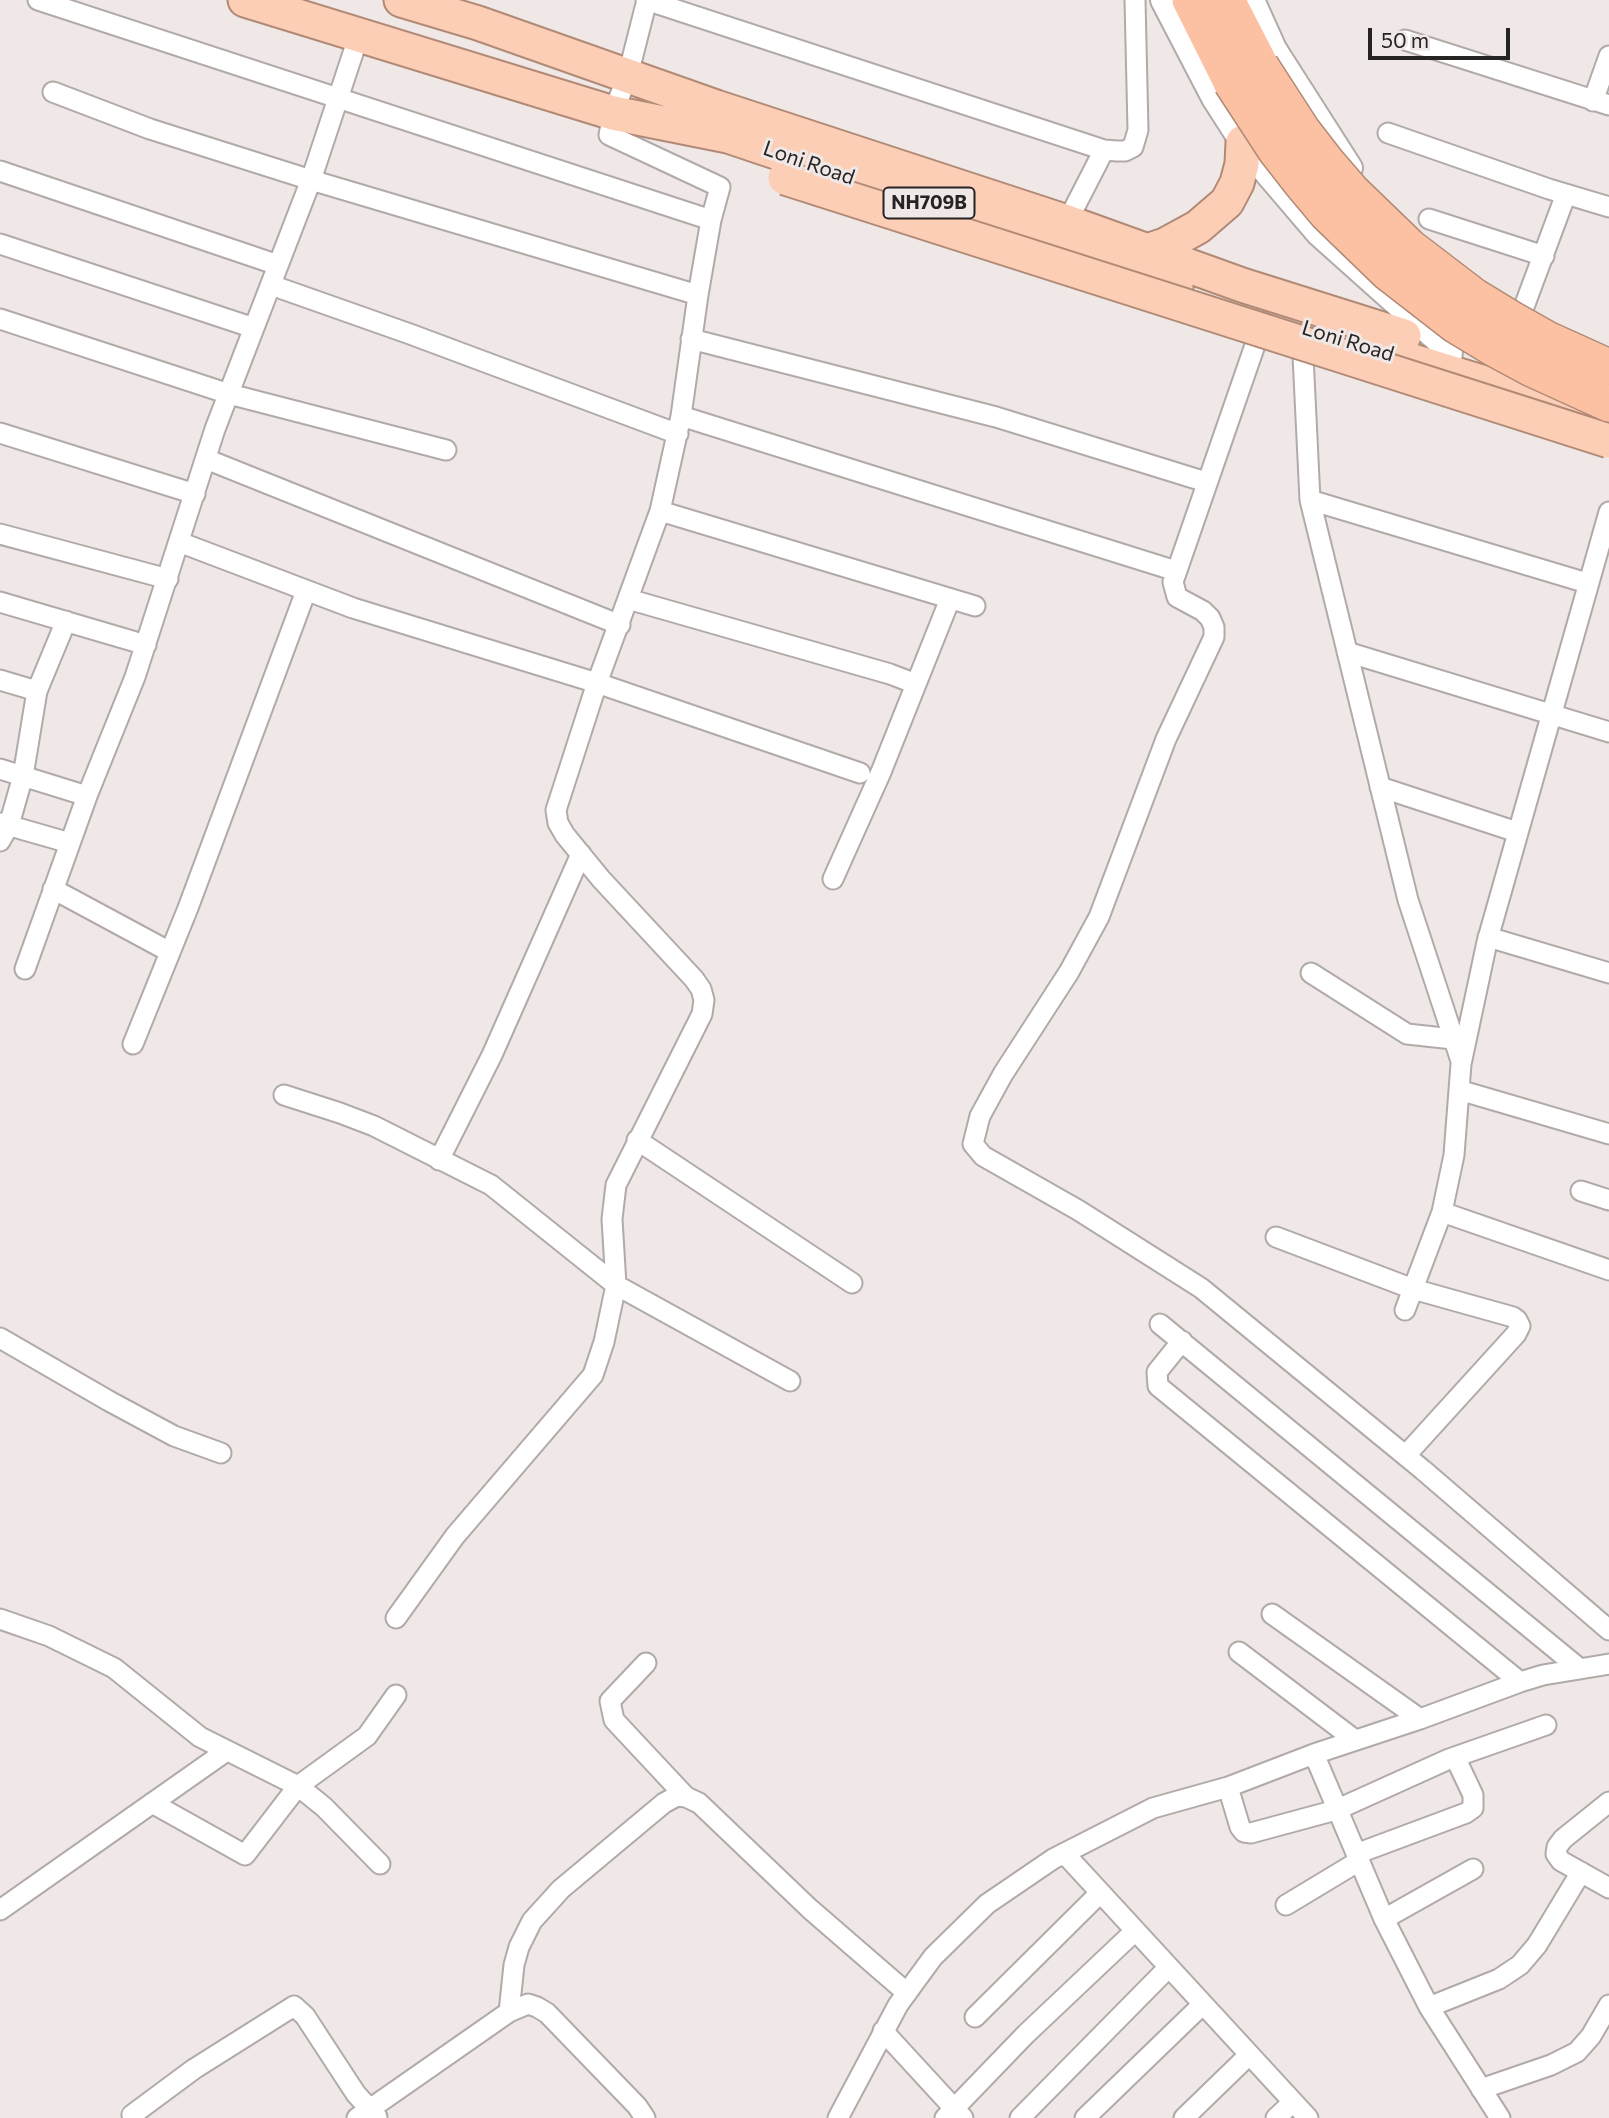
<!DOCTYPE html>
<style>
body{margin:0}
#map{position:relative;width:1609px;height:2118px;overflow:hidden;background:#efe8e7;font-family:Commissioner,sans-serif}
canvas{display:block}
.scale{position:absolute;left:1368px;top:28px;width:142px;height:32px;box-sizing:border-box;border:4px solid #262323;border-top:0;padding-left:9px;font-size:21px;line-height:24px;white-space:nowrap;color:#262323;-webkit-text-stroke:5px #efe8e7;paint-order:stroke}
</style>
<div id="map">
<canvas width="1609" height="2118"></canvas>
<div class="scale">50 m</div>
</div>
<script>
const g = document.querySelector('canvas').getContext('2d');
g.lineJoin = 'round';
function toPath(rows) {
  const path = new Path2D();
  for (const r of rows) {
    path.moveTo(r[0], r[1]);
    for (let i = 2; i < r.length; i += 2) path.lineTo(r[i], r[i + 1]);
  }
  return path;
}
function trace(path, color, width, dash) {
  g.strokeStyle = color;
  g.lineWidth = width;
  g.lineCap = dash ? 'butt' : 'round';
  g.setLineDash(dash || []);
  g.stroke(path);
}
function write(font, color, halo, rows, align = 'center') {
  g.font = font + ' Commissioner,sans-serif';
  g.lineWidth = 6;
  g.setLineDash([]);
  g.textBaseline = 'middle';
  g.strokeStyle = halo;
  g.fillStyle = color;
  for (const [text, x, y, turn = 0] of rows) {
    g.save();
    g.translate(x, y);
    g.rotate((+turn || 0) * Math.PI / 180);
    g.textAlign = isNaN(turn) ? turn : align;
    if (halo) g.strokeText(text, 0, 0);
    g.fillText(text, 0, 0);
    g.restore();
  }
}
const minor = toPath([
 [38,0,711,220],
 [646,0,1104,150,1117,151,1125,151,1133,147,1138,130,1135,0],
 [1405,40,1609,105],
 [53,92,150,129,311,180,698,295],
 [1593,101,1609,56],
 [1388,133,1549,189,1609,207],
 [0,171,278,265],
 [1429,219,1544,256],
 [1067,222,1104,150],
 [0,244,254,328],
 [271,285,410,334,678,434],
 [0,319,229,394,446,450],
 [1263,322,1173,582,1177,597,1203,611,1210,618,1214,627,1214,637,1166,739,1099,917,1069,972,1003,1074,980,1116,973,1144,983,1156,1078,1210,1201,1288,1423,1470,1609,1630],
 [1515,331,1566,194],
 [1302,335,1310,500,1408,900,1461,1061],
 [691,339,996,417,1206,482],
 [681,416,1176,571],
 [0,433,195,494],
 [206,459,620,625],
 [1310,500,1587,583],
 [660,511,975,606],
 [0,534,168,579],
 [179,542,353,608,597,683,860,773],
 [628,599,890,674,916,684],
 [0,602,146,645],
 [1347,652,1609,732],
 [0,680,37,691],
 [0,769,87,796],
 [1380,787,1517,832],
 [0,823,70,843],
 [0,841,9,825,23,776,37,691,66,621],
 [833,879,881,772,950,599],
 [53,889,170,952],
 [1488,937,1609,973],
 [25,969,87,796,135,677,215,429,311,180,359,35],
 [1311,973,1407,1034,1453,1039],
 [133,1044,188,908,306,591],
 [1459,1090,1609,1134],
 [284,1095,340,1113,374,1126,491,1185,616,1285,790,1381],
 [637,1140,852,1283],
 [439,1160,492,1055,581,854],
 [1581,1191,1609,1200],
 [1442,1212,1609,1270],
 [1276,1237,1413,1289,1513,1317,1517,1320,1520,1326,1516,1334,1406,1455],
 [1405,1310,1442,1212,1454,1155,1461,1064,1487,942,1609,512],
 [1160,1324,1580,1669],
 [0,1338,109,1401,174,1436,221,1453],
 [1182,1341,1157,1372,1158,1386,1520,1682],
 [1272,1614,1420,1719],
 [396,1618,455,1536,593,1375,604,1342,616,1285,612,1219,616,1185,702,1014,704,1000,701,989,694,979,601,879,565,835,558,823,556,810,597,683,660,511,681,416,698,295,711,220,720,187,609,135,613,113,628,75,647,0],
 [0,1619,49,1636,114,1668,200,1737,298,1786,324,1807,380,1864],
 [1239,1652,1355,1740],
 [646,1663,610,1701,614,1720,686,1797],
 [1314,1754,1384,1919,1429,2007,1500,2118],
 [1228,1787,1240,1827,1244,1832,1251,1833,1336,1810,1449,1759,1546,1725],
 [1609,1802,1563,1839,1557,1847,1556,1854,1561,1861,1609,1888],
 [152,1803,245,1855,298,1786,367,1736,396,1695],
 [1064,1853,1308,2118],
 [1356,1854,1466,1813,1473,1808,1473,1795,1455,1757],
 [1286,1905,1359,1861],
 [0,1910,225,1752],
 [1384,1919,1473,1869],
 [1429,2007,1499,1979,1520,1965,1537,1945,1581,1872],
 [509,2012,514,1965,519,1947,532,1921,561,1889,664,1803,677,1796,686,1797,699,1803,810,1909,907,1993],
 [975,2017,1100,1893],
 [883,2031,963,2118],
 [1481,2089,1551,2065,1577,2052,1591,2036,1609,2005],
 [133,2118,132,2115,194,2069,294,2006,305,2016,356,2094,377,2117],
 [357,2118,509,2012,528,2004,537,2007,547,2013,637,2106,645,2118],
 [838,2118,898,2005,933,1957,987,1904,1053,1859,1153,1808,1228,1787,1314,1754,1420,1719,1520,1682,1543,1675,1609,1664],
 [945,2118,1026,2034,1135,1931],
 [1020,2118,1168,1968],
 [1085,2118,1202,2005],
 [1184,2118,1249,2055],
 [1276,2118,1293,2102]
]);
const tertiary = toPath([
 [1163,0,1214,98,1248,151,1318,233,1450,351,1448,372],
 [1252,0,1274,49,1350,168]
]);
const trunk = toPath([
 [245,0,613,113,728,136,1176,286],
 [401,0,478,23,716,107,1067,222,1242,285,1404,336],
 [1147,251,1165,245,1198,227,1227,202,1237,183,1242,164,1243,142],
 [1364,346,1609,421]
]);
const motorway = toPath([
 [1190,0,1231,82],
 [1227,0,1261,66]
]);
const trunkBridge = toPath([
 [785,178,1609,441]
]);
const motorwayBridge = toPath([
 [1261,66,1303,131,1327,162,1352,191,1410,247,1474,296,1510,318,1547,339,1609,367],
 [1231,82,1276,151,1301,183,1327,214,1388,273,1455,325,1493,348,1532,369,1609,404]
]);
const shields = [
 [929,203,91]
];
const shieldNames = [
 ["NH709B",929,203]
];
const streetNames = [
 ["Loni Road",809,163,19],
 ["Loni Road",1348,341,17]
];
trace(minor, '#b1aaa9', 23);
trace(tertiary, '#b1aaa9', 28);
trace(trunk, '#b18a76', 37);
trace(motorway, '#b18a76', 38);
trace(minor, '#fff', 19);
trace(tertiary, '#fff', 24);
trace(trunk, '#fcceb6', 33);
trace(motorway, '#fcc1a3', 35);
trace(trunkBridge, '#b18a76', 37, []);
trace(motorwayBridge, '#b18a76', 38, []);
trace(trunkBridge, '#fcceb6', 33);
trace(motorwayBridge, '#fcc1a3', 35);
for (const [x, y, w] of shields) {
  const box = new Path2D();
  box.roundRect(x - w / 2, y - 15.5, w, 31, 5);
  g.fillStyle = '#efe8e7';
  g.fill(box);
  trace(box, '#262323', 2);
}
write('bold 19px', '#262323', null, shieldNames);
write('21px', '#262323', '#efe8e7', streetNames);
</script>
